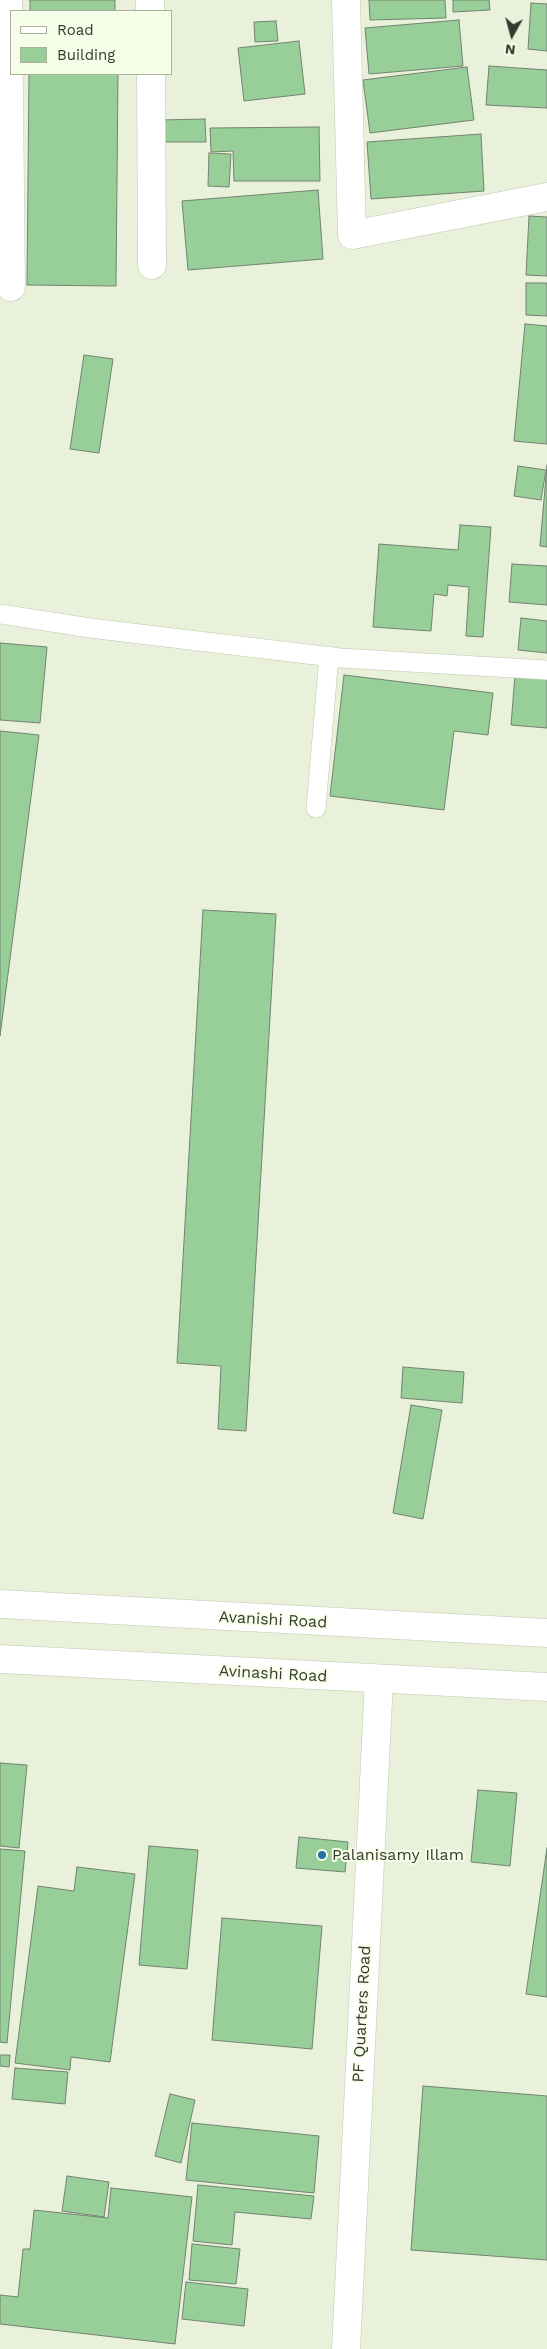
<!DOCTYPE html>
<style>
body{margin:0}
#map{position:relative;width:547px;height:2349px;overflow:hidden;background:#eaf1db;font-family:"Work Sans",sans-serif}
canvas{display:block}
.legend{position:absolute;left:10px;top:10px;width:162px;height:65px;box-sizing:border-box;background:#f7fee8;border:1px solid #aaaf9e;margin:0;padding:6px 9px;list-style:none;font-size:15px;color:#363930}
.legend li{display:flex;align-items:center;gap:10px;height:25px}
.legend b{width:25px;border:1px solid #aaaf9e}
.north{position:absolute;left:487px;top:10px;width:50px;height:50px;-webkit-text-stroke:4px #f7fee8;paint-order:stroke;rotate:187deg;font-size:14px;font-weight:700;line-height:20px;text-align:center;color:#363930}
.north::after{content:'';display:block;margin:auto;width:18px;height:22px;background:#363930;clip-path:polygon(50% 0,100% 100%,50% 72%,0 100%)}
</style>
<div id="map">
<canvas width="547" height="2349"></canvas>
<ul class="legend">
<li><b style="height:6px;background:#fff"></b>Road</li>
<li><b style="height:14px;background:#98ce97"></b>Building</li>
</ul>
<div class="north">N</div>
</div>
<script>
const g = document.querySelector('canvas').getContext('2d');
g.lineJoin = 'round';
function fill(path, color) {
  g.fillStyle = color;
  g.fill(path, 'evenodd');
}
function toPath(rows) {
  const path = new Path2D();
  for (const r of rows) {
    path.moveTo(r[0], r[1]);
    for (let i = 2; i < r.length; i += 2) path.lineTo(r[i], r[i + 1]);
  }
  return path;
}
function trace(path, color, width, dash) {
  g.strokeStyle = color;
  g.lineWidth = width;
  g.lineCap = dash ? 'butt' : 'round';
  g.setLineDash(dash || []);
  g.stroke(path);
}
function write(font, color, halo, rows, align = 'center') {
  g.font = font + ' "Work Sans",sans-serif';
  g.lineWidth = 4;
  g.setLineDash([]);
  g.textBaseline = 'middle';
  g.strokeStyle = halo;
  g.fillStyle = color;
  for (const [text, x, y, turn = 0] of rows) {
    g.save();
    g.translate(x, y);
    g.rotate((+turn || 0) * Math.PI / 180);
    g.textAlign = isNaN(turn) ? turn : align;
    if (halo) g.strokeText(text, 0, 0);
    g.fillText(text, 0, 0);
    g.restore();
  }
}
const building = toPath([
 [30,0,115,0,115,11,30,11,30,0],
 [369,0,445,0,446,18,370,20,369,0],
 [453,0,489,0,490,10,453,12,453,0],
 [531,3,547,4,547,51,528,49,531,3],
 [459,20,463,66,369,74,365,28,459,20],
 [276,21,278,41,255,42,254,22,276,21],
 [299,41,305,94,244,101,238,48,299,41],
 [489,66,547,70,547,108,486,105,489,66],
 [467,67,474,120,370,133,363,80,467,67],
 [29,74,118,74,116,286,27,285,29,74],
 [205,119,206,142,159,142,159,120,205,119],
 [319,127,320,181,234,181,233,151,211,152,210,128,319,127],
 [481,134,484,191,371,199,367,142,481,134],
 [209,153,231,154,229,187,208,186,209,153],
 [318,190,323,259,188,270,182,201,318,190],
 [529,216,547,217,547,276,526,275,529,216],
 [526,283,547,283,547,316,526,315,526,283],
 [525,324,547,326,547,444,514,441,525,324],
 [84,355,113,359,99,453,70,449,84,355],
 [547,465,547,547,540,546,547,465],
 [518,466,546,470,541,500,514,496,518,466],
 [460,525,491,527,483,637,466,636,469,587,448,585,447,596,434,594,431,631,373,627,379,544,458,550,460,525],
 [512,564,547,566,547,605,509,602,512,564],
 [521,618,547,621,547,653,518,650,521,618],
 [0,643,47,647,40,723,0,720,0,643],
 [344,675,493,693,488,735,454,731,444,810,330,796,344,675],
 [515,675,547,678,547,728,511,725,515,675],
 [0,731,39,735,0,1036,0,731],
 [203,910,276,914,246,1431,218,1429,221,1366,177,1363,203,910],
 [403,1367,464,1372,462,1403,401,1398,403,1367],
 [411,1405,442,1410,423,1519,393,1513,411,1405],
 [0,1763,27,1765,19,1848,0,1846,0,1763],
 [478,1790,517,1793,510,1866,471,1862,478,1790],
 [299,1837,348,1842,345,1872,296,1868,299,1837],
 [149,1846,198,1850,187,1969,139,1965,149,1846],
 [547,1848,547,1997,526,1994,547,1848],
 [0,1849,25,1851,7,2043,0,2042,0,1849],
 [77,1867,135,1874,110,2062,71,2057,70,2070,15,2063,38,1886,74,1891,77,1867],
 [222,1918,322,1926,312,2049,212,2040,222,1918],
 [0,2055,10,2055,9,2067,0,2066,0,2055],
 [15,2068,68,2072,65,2104,12,2099,15,2068],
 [423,2086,547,2096,547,2260,411,2250,423,2086],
 [170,2094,195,2100,181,2163,155,2156,170,2094],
 [192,2123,319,2136,314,2193,186,2180,192,2123],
 [67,2176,109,2182,104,2217,62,2211,67,2176],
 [198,2185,314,2196,311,2219,235,2212,232,2245,193,2241,198,2185],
 [111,2188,192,2197,175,2344,0,2324,0,2295,18,2297,23,2249,30,2249,34,2210,108,2218,111,2188],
 [192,2244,240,2249,236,2284,189,2280,192,2244],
 [186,2282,248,2289,244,2326,182,2319,186,2282]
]);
const service = toPath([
 [0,614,90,628,340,658,547,670],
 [316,808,329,656]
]);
const minor = toPath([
 [8,0,11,287],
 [150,0,150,11],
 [346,0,352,235,547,197],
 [151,74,152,265],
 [346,2349,379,1680]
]);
const primary = toPath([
 [0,1604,547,1633],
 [0,1659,547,1687]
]);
const markers = [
 [322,1855,5,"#2275a6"]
];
const streetNames = [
 ["Avanishi Road",273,1620,3],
 ["Avinashi Road",273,1674,3],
 ["PF Quarters Road",362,2014,-87]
];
const poiNames = [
 ["Palanisamy Illam",332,1855]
];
fill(building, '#98ce97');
trace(building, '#728272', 1);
trace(service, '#c1c7b2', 20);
trace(minor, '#c1c7b2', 29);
trace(primary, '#c1c7b2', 29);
trace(service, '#fff', 19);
trace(minor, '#fff', 28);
trace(primary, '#fff', 28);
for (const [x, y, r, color] of markers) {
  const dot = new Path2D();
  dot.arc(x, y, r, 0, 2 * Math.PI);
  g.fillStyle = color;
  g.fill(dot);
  trace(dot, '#f7fee8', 2);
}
write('16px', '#363930', '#f7fee8', streetNames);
write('16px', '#363930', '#f7fee8', poiNames, 'left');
</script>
